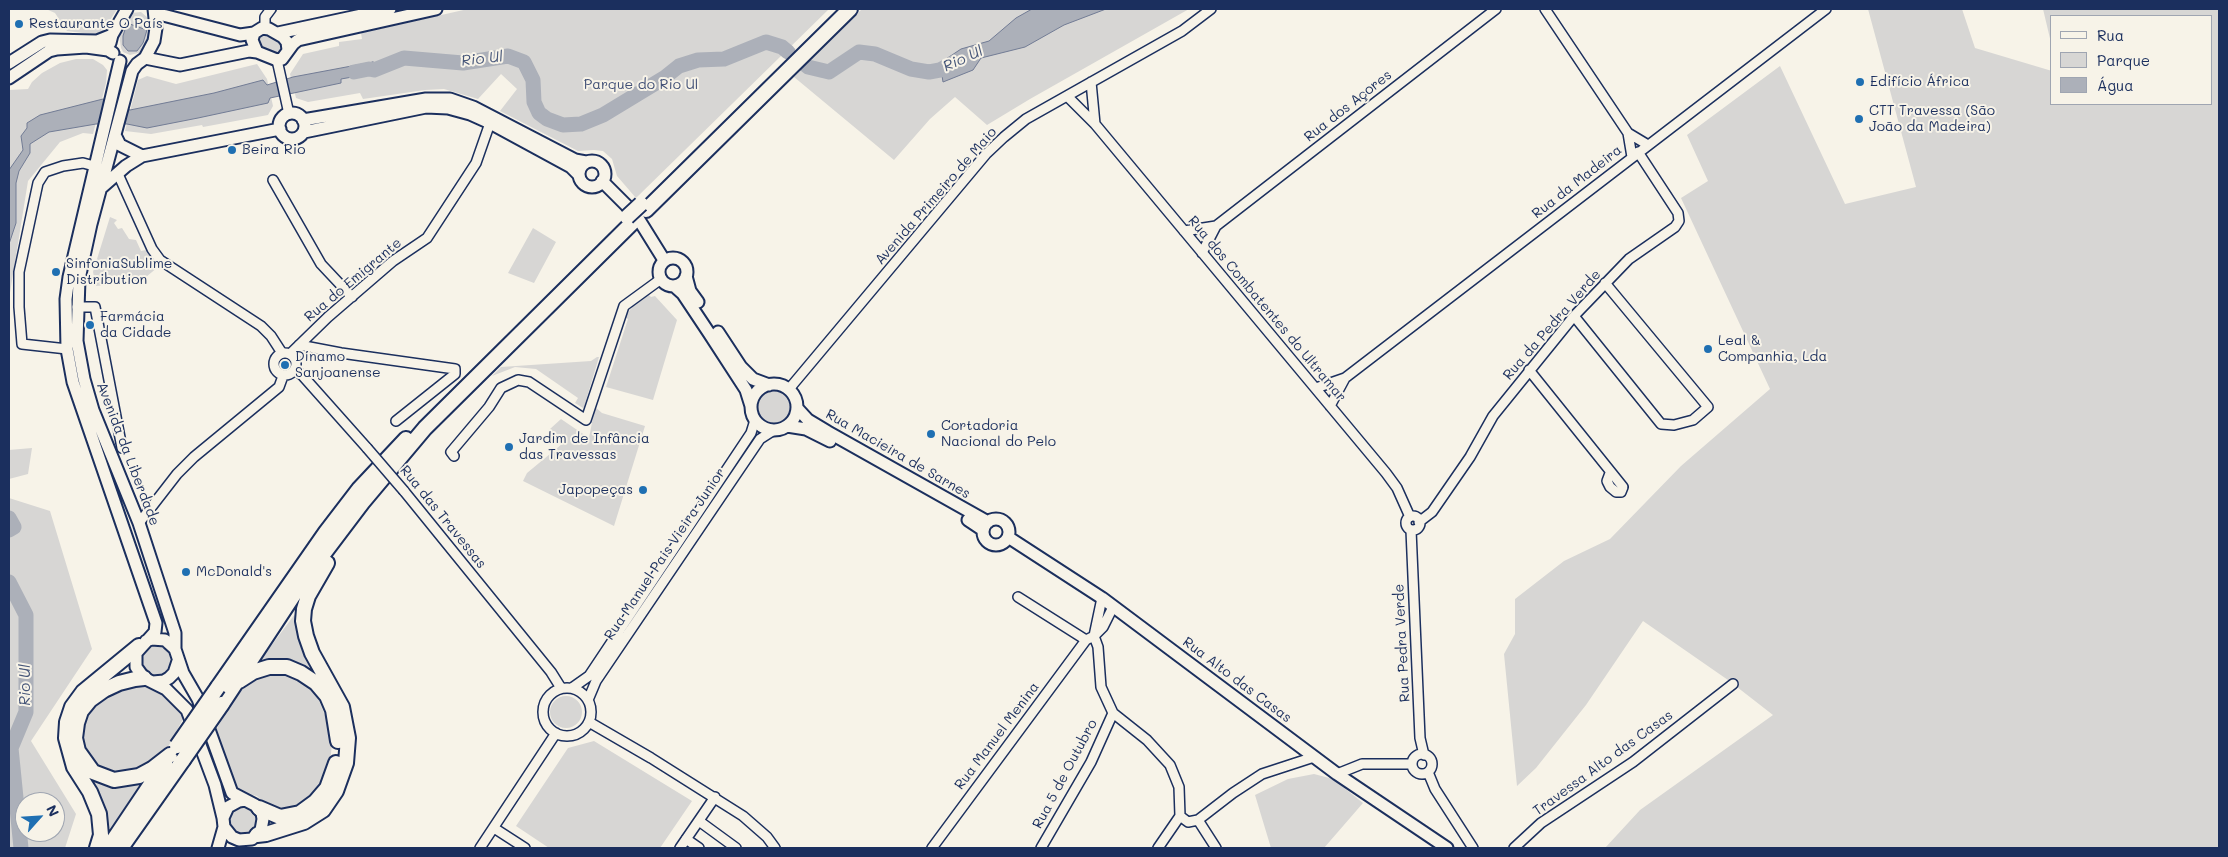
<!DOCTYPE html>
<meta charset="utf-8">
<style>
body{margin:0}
#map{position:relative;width:2228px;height:857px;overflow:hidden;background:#f7f3e8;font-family:Mali,sans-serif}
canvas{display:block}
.frame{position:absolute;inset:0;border:10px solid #1b2f5e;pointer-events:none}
.legend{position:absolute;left:2050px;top:15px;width:162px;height:90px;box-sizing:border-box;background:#f7f3e8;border:1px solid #9fa5b1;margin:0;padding:6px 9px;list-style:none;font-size:15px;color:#1b2f5e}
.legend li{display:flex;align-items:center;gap:10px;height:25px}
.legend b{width:25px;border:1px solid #9fa5b1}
.north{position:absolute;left:15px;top:792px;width:50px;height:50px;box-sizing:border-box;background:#f7f3e8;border:1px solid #9fa5b1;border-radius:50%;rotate:64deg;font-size:14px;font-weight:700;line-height:20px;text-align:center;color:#1b2f5e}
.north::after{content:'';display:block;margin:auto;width:18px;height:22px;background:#1f6fb2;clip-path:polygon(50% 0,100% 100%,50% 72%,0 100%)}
</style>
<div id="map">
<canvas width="2228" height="857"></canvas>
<div class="frame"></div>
<ul class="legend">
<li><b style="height:6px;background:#f7f3e8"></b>Rua</li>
<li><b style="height:14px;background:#d7d6d4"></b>Parque</li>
<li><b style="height:14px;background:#acb0b9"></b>Água</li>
</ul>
<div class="north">N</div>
</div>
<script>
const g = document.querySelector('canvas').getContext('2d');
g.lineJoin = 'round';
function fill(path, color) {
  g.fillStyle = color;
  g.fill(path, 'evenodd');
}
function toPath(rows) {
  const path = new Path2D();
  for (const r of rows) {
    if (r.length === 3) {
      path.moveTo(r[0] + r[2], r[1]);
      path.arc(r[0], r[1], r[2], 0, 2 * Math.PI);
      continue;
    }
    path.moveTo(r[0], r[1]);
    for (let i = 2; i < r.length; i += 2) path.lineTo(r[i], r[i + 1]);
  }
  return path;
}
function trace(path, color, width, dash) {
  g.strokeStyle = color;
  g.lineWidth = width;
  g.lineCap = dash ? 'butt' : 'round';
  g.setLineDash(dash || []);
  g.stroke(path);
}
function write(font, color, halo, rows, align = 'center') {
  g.font = font + ' Mali,sans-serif';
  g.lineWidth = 4;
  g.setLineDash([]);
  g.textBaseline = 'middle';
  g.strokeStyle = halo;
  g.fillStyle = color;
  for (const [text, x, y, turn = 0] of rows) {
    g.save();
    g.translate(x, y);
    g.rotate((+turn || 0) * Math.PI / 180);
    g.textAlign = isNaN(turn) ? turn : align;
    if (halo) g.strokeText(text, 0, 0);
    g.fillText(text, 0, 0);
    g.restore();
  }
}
const green = toPath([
 [46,9,117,9,102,33,99,35,67,31,55,13],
 [468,9,829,9,636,198,617,176,612,159,603,151,594,150,578,151,500,111,517,89,501,74,478,99,444,89,425,90,363,99,360,93,308,102,296,98,290,74,303,54,339,46,339,42,362,39,361,33],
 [862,9,1189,9,1030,99,987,125,955,97,930,119,894,160,794,77],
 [1868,9,1962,9,1975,48,2052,71,2052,104,2212,104,2212,16,2052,16,2052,47,2043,9,2219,9,2219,848,1605,848,1640,810,1773,715,1728,680,1643,621,1586,705,1536,768,1517,786,1504,654,1515,634,1515,599,1564,561,1610,539,1681,466,1770,389,1681,198,1708,181,1687,135,1780,66,1845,204,1916,187],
 [141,12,148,18,150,33,142,52,130,55,123,52,121,48,119,34,127,17,132,13],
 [263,35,271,36,280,42,281,46,280,52,274,54,260,46,259,38],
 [76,59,93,59,103,65,107,70,106,83,93,134,83,133,60,142,28,181,9,299,9,90,28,89,32,82,42,73,60,63],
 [257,64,267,79,273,106,268,115,203,127,202,125,151,134,125,131,138,80,147,76,176,84],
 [110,217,117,220,114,223,118,229,122,228,129,239,136,240,141,251,146,250,158,267,146,277,128,284,126,279,106,285,96,286,93,272],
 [533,228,556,242,534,283,508,273],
 [648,294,651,297,655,296,677,320,653,400,606,387,628,319,625,317,632,307],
 [597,357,599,357,584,407,583,408,575,403,578,398,536,369,515,367,492,376,501,367,591,361],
 [774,407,16],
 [595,407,602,413,645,426,614,526,523,481,527,473,562,444,550,429,561,419,589,438],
 [32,448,28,474,9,479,9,450],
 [9,498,50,511,92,649,31,741,76,814,65,848,9,848],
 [25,802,55,802,55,832,25,832],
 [298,610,328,690,284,661,259,662],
 [156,660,16],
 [267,674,286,674,304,682,317,696,329,725,332,745,330,762,323,783,311,798,291,811,282,811,267,806,257,796,239,792,234,788,216,730,234,698,246,684,252,679],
 [138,684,165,694,178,706,184,717,168,747,158,757,139,769,113,773,103,770,88,760,82,741,82,722,93,703,115,689],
 [566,712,16],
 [594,741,692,801,660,848,549,848,516,826,568,748],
 [81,768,144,781,106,836],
 [1314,774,1333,779,1363,803,1324,848,1271,848,1255,795,1288,779],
 [243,820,14]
]);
const water = toPath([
 [1032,9,1106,9,1064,25,1025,47,981,58,973,70,943,82,940,63,961,49,989,41,1016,18,1032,9],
 [127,23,147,30,143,43,137,51,128,51,123,45,123,36,127,23],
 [373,62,375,73,341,79,341,83,270,98,268,103,198,118,147,128,127,124,96,124,49,132,30,144,30,153,19,171,16,183,16,223,9,244,9,170,23,150,21,136,27,128,27,123,40,115,103,99,130,110,214,93,263,80,267,85,293,77,373,62]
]);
const river = toPath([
 [803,63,808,67,829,72,859,52,875,54,911,69,929,72,940,70,957,61],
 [354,72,369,69,374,70,404,58,463,63,508,56,524,62,533,80,534,102,539,113,547,119,563,125,581,124,603,115,664,78,679,66,698,60,724,59,766,42,782,47,788,52],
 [9,518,14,527,9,530],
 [9,582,26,615,26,712,11,748,21,848]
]);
const minor = toPath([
 [1545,9,1628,133,1632,157],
 [265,29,265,17,271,9],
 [277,60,289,114],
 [1091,82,1095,124],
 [1067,96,1095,124,1386,473,1397,488,1410,517],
 [1628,133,1648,145],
 [118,174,152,249,160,260,261,326,271,336,282,353],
 [273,180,321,264,352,297],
 [1184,231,1216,226],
 [1202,253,1216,226,1496,9],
 [77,307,95,307,122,448],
 [1574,316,1661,424,1674,425,1693,420,1708,407,1605,283],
 [299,345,341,353,455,369,455,374,396,421],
 [67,349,22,344,19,307,19,272,38,183,45,172,63,166,83,163,94,166],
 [285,364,11],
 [290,354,328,317,393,261,427,238,476,163,490,123],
 [295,370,302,375,367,448],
 [1529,370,1623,487,1621,492,1616,492,1610,487,1607,481,1610,473],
 [1316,388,1345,378,1826,9],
 [789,389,986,154,1004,137,1026,119,1182,31,1211,9],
 [1330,406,1345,378],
 [454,456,451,452,489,407,501,388,518,380,529,382,586,420,624,306,661,279],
 [404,491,551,672,561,688],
 [1413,523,7],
 [1419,522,1432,512,1470,457,1493,416,1574,316,1629,259,1675,227,1679,221,1678,213,1638,152],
 [139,523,177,474,194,457,279,387,283,376],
 [1411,530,1420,738,1424,755],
 [1018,597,1086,640],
 [1102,598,1094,636,1098,647,1101,687,1113,713,1147,740,1170,765,1179,787,1180,816,1188,822,1198,820,1233,793,1262,774,1314,757],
 [572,688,589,676,751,433,755,420],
 [567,712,24],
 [588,700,596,681,760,439,774,430],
 [589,722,651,758,743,816,767,837,775,848],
 [1422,764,10],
 [1428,772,1435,789,1473,848],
 [1337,774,1362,764,1412,764],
 [1198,820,1216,848],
 [699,821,736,848],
 [494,828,525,848],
 [686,839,699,848],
 [480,848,556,733],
 [680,848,715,797],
 [932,848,1086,640,1094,636,1103,627,1113,607],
 [1041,848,1091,762,1113,713],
 [1158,848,1180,816],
 [1514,848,1541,823,1633,762,1733,684]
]);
const major = toPath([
 [154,9,156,28,154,41,145,58,137,64,132,71,91,224,79,279,77,341,84,379,93,410,139,523,175,633,175,649,183,673,198,699,232,793,255,805,262,813,263,819,261,830,252,839,239,840,232,837,224,827],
 [155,11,163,15,240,35,254,33,262,28,269,29,283,37,287,42,288,50],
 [254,33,252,40,257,52,277,60,282,59,293,44,298,40,436,9],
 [278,33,390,9],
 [110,43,112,35,127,9],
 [145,58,180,65,249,51,257,52],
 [120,61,69,277,66,299,67,349,73,382,156,623,155,632,136,653,136,667,144,678,166,689,187,710,215,785,223,818,224,827,218,848],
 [9,63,42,42,50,40,97,41,112,35],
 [9,78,49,51,57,49,86,47,108,50,113,53],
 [292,126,13],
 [303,120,426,99,450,99,473,107,575,160,586,162],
 [304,132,426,107,448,108,470,114,490,123,571,167,579,175],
 [116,137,120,145,142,156],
 [592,174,13],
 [602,181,636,215,664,260],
 [102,187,126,166,142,156,280,129],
 [673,272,14],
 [686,276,690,291,698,302],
 [674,286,683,294,709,333,746,390,751,406],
 [718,332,741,367,753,379,769,385],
 [774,407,23],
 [797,408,808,420,828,432,988,522],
 [787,426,806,429,830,441],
 [996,532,13],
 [968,520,983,530],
 [1008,537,1102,598,1337,774,1447,848],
 [146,641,152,639,165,640,175,649],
 [153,682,164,681,169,678,174,673,178,661],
 [223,818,228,807,239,801,245,800]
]);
const highway = toPath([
 [646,210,850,9],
 [144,678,135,679,119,683,104,690,90,700,81,711,77,723,75,738,78,751,93,772,114,780,139,776,152,769,170,755],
 [239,681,253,672,269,667,287,667,301,673,316,683,327,696,333,710,338,741],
 [218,687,326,532,359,489,406,439],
 [222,704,303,581,362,503,425,428,633,222],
 [259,808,280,817,300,813,315,802,327,788,336,763],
 [257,835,266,834,304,822,323,810,336,791,346,763,348,738,342,707,312,653,306,636,303,621,304,609,308,596,327,563],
 [97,848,101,835,99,814,90,792,74,767,66,738,67,722,72,707,83,692,139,646],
 [108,848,165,763],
 [121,848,183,760]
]);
const minorBridge = toPath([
 [367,448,404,491]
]);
const highwayBridge = toPath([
 [627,217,641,204],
 [177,746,218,687],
 [183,760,222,704]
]);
const markers = [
 [19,24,5,"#1f6fb2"],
 [1860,82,5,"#1f6fb2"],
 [1859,119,5,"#1f6fb2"],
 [232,150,5,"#1f6fb2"],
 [56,272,5,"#1f6fb2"],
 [90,325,5,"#1f6fb2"],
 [1708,349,5,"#1f6fb2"],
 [285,365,5,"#1f6fb2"],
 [931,434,5,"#1f6fb2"],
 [509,447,5,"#1f6fb2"],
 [643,490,5,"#1f6fb2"],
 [186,572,5,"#1f6fb2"]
];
const poiNames = [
 ["Restaurante O País",29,24],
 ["Edifício África",1870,82],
 ["CTT Travessa (São",1869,111],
 ["João da Madeira)",1869,127],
 ["Beira Rio",242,150],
 ["SinfoniaSublime",66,264],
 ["Distribution",66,280],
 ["Farmácia",100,317],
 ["da Cidade",100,333],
 ["Leal &",1718,341],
 ["Companhia, Lda",1718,357],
 ["Dínamo",295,357],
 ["Sanjoanense",295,373],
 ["Cortadoria",941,426],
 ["Nacional do Pelo",941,442],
 ["Jardim de Infância",519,439],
 ["das Travessas",519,455],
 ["Japopeças",633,490,"right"],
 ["McDonald's",196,572]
];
const parkNames = [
 ["Parque do Rio Ul",641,85]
];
const streetNames = [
 ["Rua dos Açores",1348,106,-38],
 ["Rua da Madeira",1577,182,-38],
 ["Avenida Primeiro de Maio",936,196,-49],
 ["Rua do Emigrante",353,280,-40],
 ["Rua dos Combatentes do Ultramar",1267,309,50],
 ["Rua da Pedra Verde",1552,325,-49],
 ["Avenida da Liberdade",128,454,69],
 ["Rua Macieira de Sarnes",898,454,30],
 ["Rua das Travessas",443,517,51],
 ["Rua Manuel Pais Vieira Junior",665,554,-56],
 ["Rua Pedra Verde",1402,643,-93],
 ["Rua Alto das Casas",1237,680,37],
 ["Rua Manuel Menina",997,736,-53],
 ["Travessa Alto das Casas",1603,763,-36],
 ["Rua 5 de Outubro",1065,774,-62]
];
const waterNames = [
 ["Rio Ul",482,59,-6],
 ["Rio Ul",963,59,-24],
 ["Rio Ul",25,685,-90]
];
fill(green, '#d7d6d4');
fill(water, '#acb0b9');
trace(water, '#727c95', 1);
trace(river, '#acb0b9', 15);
trace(minor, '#1b2f5e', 12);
trace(major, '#1b2f5e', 15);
trace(highway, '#1b2f5e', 18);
trace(minor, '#f7f3e8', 9);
trace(major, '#f7f3e8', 11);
trace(highway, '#f7f3e8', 14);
trace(minorBridge, '#1b2f5e', 12, []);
trace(highwayBridge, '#1b2f5e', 18, []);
trace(minorBridge, '#f7f3e8', 9);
trace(highwayBridge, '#f7f3e8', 14);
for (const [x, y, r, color] of markers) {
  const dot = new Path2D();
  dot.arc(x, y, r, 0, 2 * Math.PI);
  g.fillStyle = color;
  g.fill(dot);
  trace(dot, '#f7f3e8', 2);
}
write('14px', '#1b2f5e', '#f7f3e8', poiNames, 'left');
write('14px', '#415076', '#f7f3e8', parkNames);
write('14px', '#1b2f5e', '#f7f3e8', streetNames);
write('italic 15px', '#465679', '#f7f3e8', waterNames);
</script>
